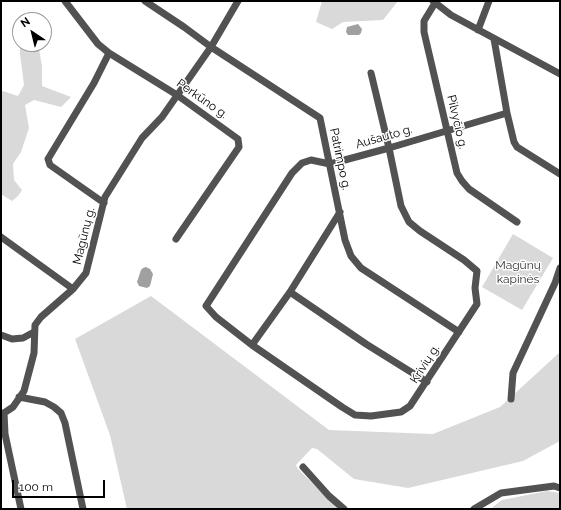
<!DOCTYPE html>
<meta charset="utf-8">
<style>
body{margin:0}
#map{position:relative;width:561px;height:510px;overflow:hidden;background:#fff;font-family:Raleway,sans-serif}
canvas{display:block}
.frame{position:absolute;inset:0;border:2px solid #000;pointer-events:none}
.north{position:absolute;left:12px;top:12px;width:40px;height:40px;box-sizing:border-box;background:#fff;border:1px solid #999;border-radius:50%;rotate:325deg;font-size:11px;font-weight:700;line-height:16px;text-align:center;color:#000}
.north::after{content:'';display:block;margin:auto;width:14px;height:18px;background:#000;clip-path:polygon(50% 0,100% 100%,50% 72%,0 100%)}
.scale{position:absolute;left:12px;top:480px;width:93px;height:18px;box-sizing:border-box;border:2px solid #000;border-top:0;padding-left:5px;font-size:12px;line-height:14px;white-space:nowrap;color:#000;-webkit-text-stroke:3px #fff;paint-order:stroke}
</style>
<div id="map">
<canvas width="561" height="510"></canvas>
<div class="frame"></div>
<div class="north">N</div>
<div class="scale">100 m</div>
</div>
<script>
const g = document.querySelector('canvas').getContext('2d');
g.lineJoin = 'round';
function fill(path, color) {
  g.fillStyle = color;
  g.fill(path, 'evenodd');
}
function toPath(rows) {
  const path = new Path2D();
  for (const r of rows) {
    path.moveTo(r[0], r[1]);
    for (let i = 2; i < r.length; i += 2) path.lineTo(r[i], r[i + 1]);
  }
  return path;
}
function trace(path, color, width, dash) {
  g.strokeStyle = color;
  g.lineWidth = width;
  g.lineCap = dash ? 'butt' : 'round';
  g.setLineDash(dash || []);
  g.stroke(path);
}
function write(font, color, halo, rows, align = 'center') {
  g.font = font + ' Raleway,sans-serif';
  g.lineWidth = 3;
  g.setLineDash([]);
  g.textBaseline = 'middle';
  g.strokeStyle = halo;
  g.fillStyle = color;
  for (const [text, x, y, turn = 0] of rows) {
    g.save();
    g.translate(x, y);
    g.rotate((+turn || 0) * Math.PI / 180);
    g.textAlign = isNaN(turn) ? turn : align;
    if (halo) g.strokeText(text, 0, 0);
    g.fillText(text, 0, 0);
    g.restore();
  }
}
const green = toPath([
 [322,1,398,1,383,20,343,22,332,29,316,22],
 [20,36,20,44,38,44,42,66,42,86,71,97,61,107,34,100,25,105,29,128,21,152,13,164,14,180,22,190,18,196,12,201,1,194,2,152,1,93,3,91,18,96,24,85,20,54],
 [513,234,553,258,522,310,482,287],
 [151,296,329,430,433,434,500,407,560,352,560,441,523,461,408,488,354,479,317,449,312,448,296,465,298,469,339,509,127,509,110,435,75,339],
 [547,491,560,493,560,509,492,509,493,507,502,500]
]);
const water = toPath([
 [358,24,362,29,361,33,359,35,348,35,346,32,347,27],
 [146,267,150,269,153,274,150,286,147,288,139,286,137,282,141,270,143,268]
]);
const minor = toPath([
 [65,1,98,44,109,53,177,95,238,139,239,147,176,239],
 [145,1,184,27,211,47,320,118,345,240,351,256,361,268,459,332],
 [433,1,451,15,560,74],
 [435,3,424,21,424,32,457,173,462,181,469,189,517,222],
 [478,30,489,1],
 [494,39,507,113,514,142,517,147,560,174],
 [371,73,389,148,401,206,409,222,420,231,464,260,477,271,475,288,477,304,410,406,401,412,371,416,355,415,342,407,252,345,216,317,206,306,292,173,302,163,311,160,330,164,389,148,507,113],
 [104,203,50,165,48,159,94,83,109,53],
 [1,237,73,289],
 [290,292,366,344,427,382],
 [1,335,12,339,23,338,34,332],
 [252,345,290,292,340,212],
 [19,397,45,402,54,407,61,413,65,423,83,509],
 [511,399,513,373,555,283,560,268],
 [1,413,4,413,13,407,24,391,34,353,35,325,41,317,73,289,86,273,105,197,142,138,162,117,211,47,238,1],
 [4,413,5,434,21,509],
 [303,467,329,496,344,509],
 [474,509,501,493,554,486,560,488]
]);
const streetNames = [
 ["Perkūno g.",202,99,35],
 ["Pilvyčio g.",457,122,77],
 ["Aušauto g.",384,137,-16],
 ["Patrimpo g.",340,159,78],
 ["Magūnų g.",84,236,-76],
 ["Krivių g.",425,364,-57]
];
const parkNames = [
 ["Magūnų",518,265],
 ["kapinės",518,279]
];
fill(green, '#d9d9d9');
fill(water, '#a0a0a0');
trace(minor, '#525252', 7);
write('12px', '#000', '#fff', streetNames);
write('12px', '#303030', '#fff', parkNames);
</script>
